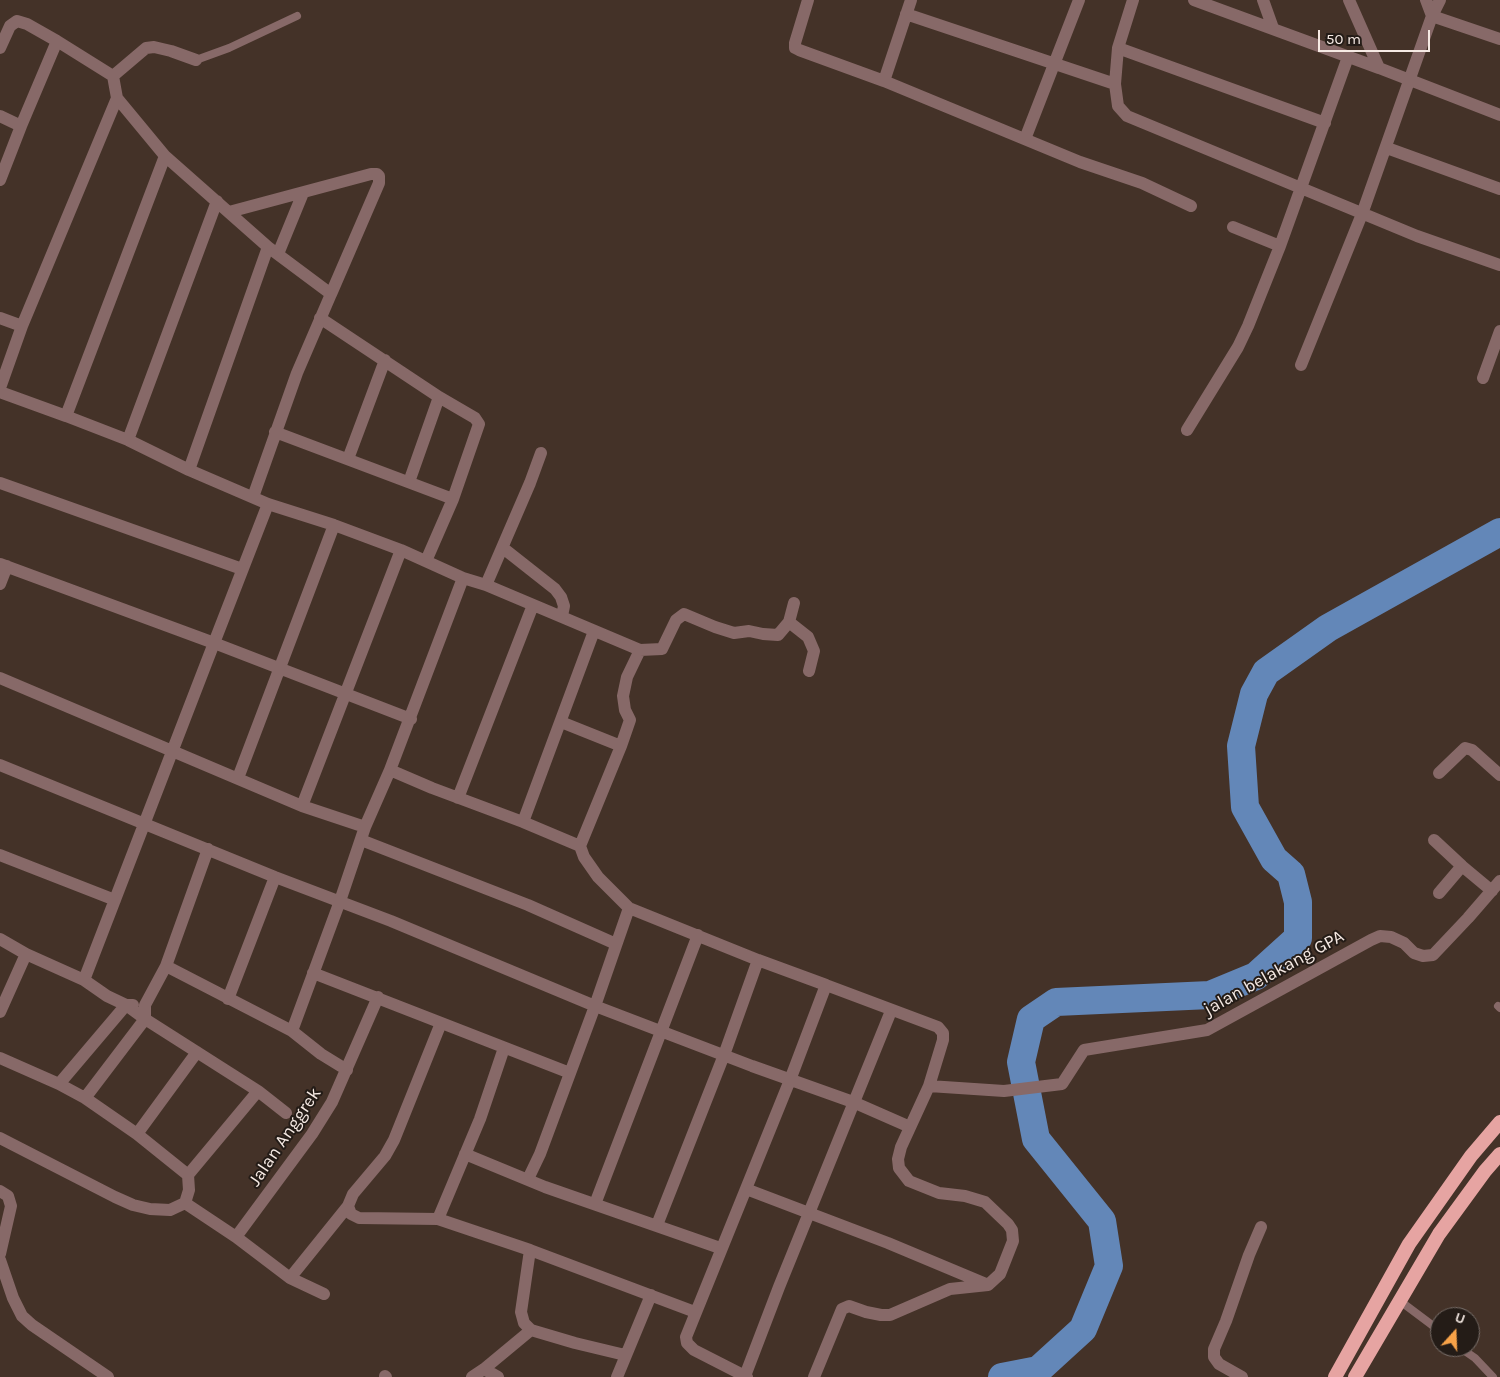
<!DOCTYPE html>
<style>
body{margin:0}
#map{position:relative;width:1500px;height:1377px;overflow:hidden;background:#443228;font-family:Karla,sans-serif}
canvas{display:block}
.north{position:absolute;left:1430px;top:1307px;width:50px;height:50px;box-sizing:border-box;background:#241c17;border:1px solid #786e69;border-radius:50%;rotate:20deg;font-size:14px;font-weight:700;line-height:20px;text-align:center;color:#f6eae4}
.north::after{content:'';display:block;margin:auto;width:18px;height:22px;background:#f7a248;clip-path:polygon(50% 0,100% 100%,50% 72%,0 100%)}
.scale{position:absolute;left:1318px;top:30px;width:112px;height:22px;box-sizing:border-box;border:2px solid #f6eae4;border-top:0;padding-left:6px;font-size:15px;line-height:18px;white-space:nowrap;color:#f6eae4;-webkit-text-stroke:4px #241c17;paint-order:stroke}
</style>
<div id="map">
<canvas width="1500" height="1377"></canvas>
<div class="north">U</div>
<div class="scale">50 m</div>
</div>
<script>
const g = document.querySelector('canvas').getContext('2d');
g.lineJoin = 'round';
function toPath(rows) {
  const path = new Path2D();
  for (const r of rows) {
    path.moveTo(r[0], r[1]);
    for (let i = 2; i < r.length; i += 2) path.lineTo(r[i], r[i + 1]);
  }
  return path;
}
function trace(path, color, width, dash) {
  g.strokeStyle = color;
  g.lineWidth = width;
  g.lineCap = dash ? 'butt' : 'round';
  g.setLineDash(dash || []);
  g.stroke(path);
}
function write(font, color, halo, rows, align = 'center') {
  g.font = font + ' Karla,sans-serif';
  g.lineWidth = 4;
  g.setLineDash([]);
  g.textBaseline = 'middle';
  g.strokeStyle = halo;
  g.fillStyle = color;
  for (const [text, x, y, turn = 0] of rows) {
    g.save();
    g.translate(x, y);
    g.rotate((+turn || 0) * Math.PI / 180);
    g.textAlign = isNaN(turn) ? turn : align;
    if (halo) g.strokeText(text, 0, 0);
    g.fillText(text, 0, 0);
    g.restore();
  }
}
const river = toPath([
 [1002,1377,1038,1370,1083,1329,1109,1266,1102,1221,1036,1139,1021,1062,1031,1019,1056,1002,1210,995,1256,976,1298,938,1298,902,1291,874,1274,859,1245,807,1241,746,1254,694,1266,672,1328,628,1500,532]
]);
const service = toPath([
 [196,60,229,48,297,16],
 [1498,1006,1500,1008],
 [1400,1301,1440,1331],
 [1459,1347,1475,1358,1493,1377]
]);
const minor = toPath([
 [808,0,795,43,795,48,799,50,884,81],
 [911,0,884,81,1080,162,1142,183,1191,206],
 [1133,0,1118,48,1115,84,1118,106,1127,116,1417,236,1500,265],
 [1194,0,1379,68],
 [1263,0,1273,28],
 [1349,0,1379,68,1500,115],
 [1426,0,1432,16,1500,39],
 [906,14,1115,84],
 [0,48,10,26,17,21,27,24,57,41,113,76,117,98,165,156,268,247,331,294,297,373,253,497],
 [1118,48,1325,123],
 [113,76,146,48,154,47,171,51,196,60],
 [0,116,21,126,0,180],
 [21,126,57,41],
 [1025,139,1079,0],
 [1387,148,1500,189],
 [229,212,371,174,377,174,379,176,379,183,331,294],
 [1233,227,1280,246],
 [278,254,303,193],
 [0,318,22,326,117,98],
 [320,318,439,397,475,418,479,424,453,499,426,561],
 [1301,365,1362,214,1432,16,1440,0],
 [1483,378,1500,331],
 [0,388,22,326],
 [0,392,66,416,165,156],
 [66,416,128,440,189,470,268,504,334,525,401,550,463,578,486,585,640,650,662,649,676,620,684,614,715,627,734,633,749,631,763,634,778,635,789,622,794,603],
 [1187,430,1238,347,1248,326,1280,246,1348,57],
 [275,432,453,499],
 [128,440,217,201],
 [348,459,385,360],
 [189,470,268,247],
 [409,482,439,397],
 [0,483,242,569],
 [503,548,555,589,561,597,564,606,562,616],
 [0,564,214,643,268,504],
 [463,578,390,770,432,788,523,822,580,846,621,746,630,720,625,710,623,696,627,677,640,650],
 [0,584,7,566],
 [486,585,530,483,541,453],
 [789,622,808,637,814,651,809,671],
 [0,678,302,806,365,827],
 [561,722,621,746],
 [0,765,275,877,391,921,595,1006,752,1066,853,1102,910,1127],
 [1439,773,1465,748,1472,750,1500,775],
 [238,778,334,525],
 [458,798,533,605],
 [302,806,401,550],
 [523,822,594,631],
 [361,840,528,905,616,944],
 [1434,840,1462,866,1492,891],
 [0,855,115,900],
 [1439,893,1462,866],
 [629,908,758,960,826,985,790,1080,686,1337,687,1343,694,1350,747,1377],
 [0,939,26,954,84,980],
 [166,966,292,1031,321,1054,347,1070],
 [313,973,570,1073],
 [228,999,275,877],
 [0,1012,26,954],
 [145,1019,145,1005,166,966,208,849],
 [292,1031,340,901,365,827,390,770],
 [0,1058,59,1084,85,1098,137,1134,188,1175,189,1190,185,1203,236,1237,290,1278,324,1294],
 [59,1084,126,1005,133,1005],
 [929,1086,1004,1091,1062,1084,1084,1050,1207,1030,1371,940,1380,936,1391,937,1404,943,1414,953,1423,956,1433,955,1468,918,1500,881],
 [85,1098,145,1019],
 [286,1113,258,1091,145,1019,126,1005,107,996,84,980,214,643,411,719],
 [137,1134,197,1052],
 [0,1138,115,1197,133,1205,150,1209,170,1210,185,1203],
 [465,1154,545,1187,720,1248],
 [188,1175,258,1091],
 [528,1179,540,1154,595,1006,629,908,598,877,584,857,580,846],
 [746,1189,888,1243,986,1284],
 [0,1191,8,1196,11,1206,0,1254],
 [595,1204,698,935],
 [348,1206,351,1214,359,1218,438,1219,480,1119,504,1048],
 [438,1219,530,1250,695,1312],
 [657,1225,724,1055,758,960],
 [236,1237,312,1134,332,1102,378,997],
 [530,1250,521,1312,524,1323,531,1330,575,1343,625,1355],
 [0,1260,13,1298,22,1316,32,1325,108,1377],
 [290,1278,348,1206,353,1194,385,1156,394,1140,441,1023],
 [484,1369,498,1377],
 [385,1376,386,1377],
 [745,1376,779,1287,891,1011],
 [472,1377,484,1369,531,1330],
 [617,1377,651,1295],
 [814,1377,842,1309,849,1306,866,1312,881,1315,890,1315,950,1289,988,1285,1000,1274,1013,1241,1012,1230,1008,1224,985,1202,965,1196,939,1193,909,1181,899,1168,898,1159,901,1147,929,1086,943,1040,943,1033,938,1027,826,985],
 [1242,1377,1219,1364,1214,1357,1214,1349,1226,1321,1249,1255,1261,1227]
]);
const trunk = toPath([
 [1335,1377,1409,1244,1471,1156,1500,1122],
 [1355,1377,1439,1234,1485,1171,1500,1154]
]);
const streetNames = [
 ["jalan belakang GPA",1274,973,-29],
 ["Jalan Anggrek",285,1137,-56]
];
trace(river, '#6387b8', 28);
trace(service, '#876968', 8);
trace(minor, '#876968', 12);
trace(trunk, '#e6a4a2', 14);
write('18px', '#f6eae4', '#241c17', streetNames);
</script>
